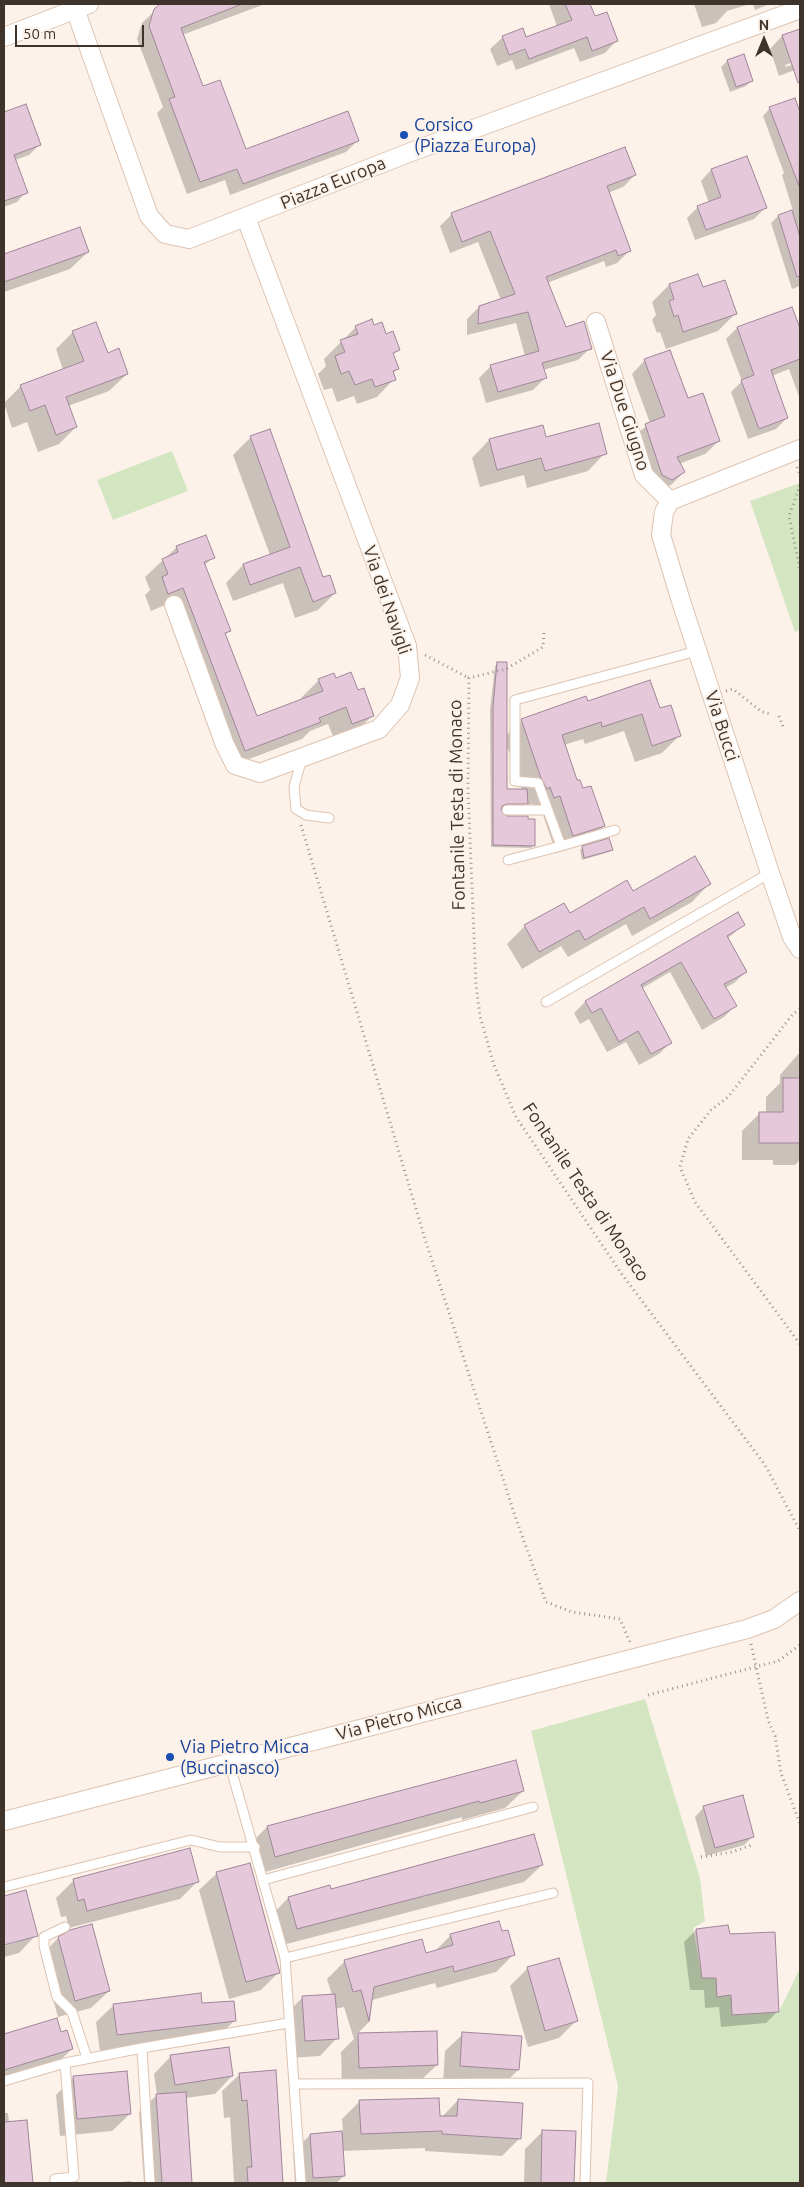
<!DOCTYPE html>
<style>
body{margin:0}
#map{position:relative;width:804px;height:2187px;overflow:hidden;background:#fdf2ea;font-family:Ubuntu,sans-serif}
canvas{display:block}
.frame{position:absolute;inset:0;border:5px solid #3e342c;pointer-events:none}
.north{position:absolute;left:739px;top:15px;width:50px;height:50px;-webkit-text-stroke:4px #fdf2ea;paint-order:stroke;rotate:0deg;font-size:14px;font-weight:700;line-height:20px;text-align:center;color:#3e342c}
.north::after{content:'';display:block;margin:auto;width:18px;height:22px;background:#3e342c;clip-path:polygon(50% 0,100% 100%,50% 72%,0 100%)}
.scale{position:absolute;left:15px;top:25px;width:129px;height:22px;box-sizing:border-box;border:2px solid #3e342c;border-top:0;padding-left:6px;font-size:15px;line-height:18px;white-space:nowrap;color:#3e342c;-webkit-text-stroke:4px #fdf2ea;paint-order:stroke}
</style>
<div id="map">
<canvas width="804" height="2187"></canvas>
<div class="frame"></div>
<div class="north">N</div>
<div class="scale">50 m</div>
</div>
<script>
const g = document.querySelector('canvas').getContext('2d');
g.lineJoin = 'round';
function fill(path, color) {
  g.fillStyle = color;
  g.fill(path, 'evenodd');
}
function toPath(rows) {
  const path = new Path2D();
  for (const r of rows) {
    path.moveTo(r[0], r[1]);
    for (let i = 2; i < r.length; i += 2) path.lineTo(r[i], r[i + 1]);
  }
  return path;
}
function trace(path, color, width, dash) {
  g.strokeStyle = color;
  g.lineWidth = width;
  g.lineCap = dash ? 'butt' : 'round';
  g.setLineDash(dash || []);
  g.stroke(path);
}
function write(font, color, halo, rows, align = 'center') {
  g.font = font + ' Ubuntu,sans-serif';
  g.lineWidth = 4;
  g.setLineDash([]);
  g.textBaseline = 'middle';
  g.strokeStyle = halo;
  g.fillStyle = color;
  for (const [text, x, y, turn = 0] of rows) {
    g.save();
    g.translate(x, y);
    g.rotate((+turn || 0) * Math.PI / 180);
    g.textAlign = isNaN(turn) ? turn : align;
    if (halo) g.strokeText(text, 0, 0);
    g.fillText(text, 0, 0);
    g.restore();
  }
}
const green = toPath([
 [172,451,188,491,113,520,97,480],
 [800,483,800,630,795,632,750,501],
 [645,1699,700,1878,705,1921,693,1928,702,1978,716,1978,731,1995,733,2015,779,2012,798,1972,800,1972,800,2183,606,2183,618,2086,531,1731]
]);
const shadow = toPath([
 [162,4,265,4,182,35,202,88,245,150,358,140,346,152,230,195,225,180,187,194,157,113,163,107,137,39,142,23],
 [549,4,589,4,595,18,617,40,605,53,580,62,574,48,516,70,512,60,497,66,490,49,503,37,525,38,557,26],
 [694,4,750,4,727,11,716,23,702,27],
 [753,4,770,4,755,10],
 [800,30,800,60,785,65,786,67,800,62,800,68,779,76,770,49,782,36],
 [743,56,752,80,746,86,730,92,721,67,727,61],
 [794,99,800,115,800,286,792,289,771,223,778,216,793,211,782,175,784,173,763,116,770,108],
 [26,106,39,145,29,155,15,160,26,192,17,202,4,207,4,113],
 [747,157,765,208,754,219,695,240,687,218,698,207,709,203,701,181,711,170],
 [635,175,623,187,608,193,629,251,617,263,606,267,604,261,547,283,565,328,590,348,578,360,543,370,545,378,533,390,486,403,479,378,491,366,525,356,516,323,467,335,467,319,479,307,501,300,478,242,450,253,440,226,452,214],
 [80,229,88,252,70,269,4,292,4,255],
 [669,285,702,289,735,314,718,331,666,349,660,332,657,333,652,320,656,315,652,302],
 [792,309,800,332,800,399,789,369,772,376,787,418,776,429,748,439,731,392,742,381,726,339,737,328],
 [356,327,373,327,398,350,393,355,398,369,392,374,394,379,377,397,357,404,354,396,337,402,332,388,324,390,318,374,326,366,324,359],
 [73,332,107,354,127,374,109,391,68,406,76,427,59,444,38,452,27,422,12,428,4,403,21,386,63,370,56,349],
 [645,360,687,400,719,441,705,454,679,464,684,472,671,485,657,492,632,438,650,423,632,374],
 [251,437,323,578,335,593,318,610,295,618,283,583,233,601,226,583,243,565,270,555,233,455],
 [545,438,605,453,588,471,527,488,524,475,480,487,472,458,489,440],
 [177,547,213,557,204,566,229,631,225,635,256,718,302,700,301,698,319,680,357,692,373,715,355,733,335,741,328,724,310,731,302,739,228,767,165,605,151,611,145,595,150,590,145,577],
 [498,663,506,736,522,720,587,703,659,710,680,735,662,753,635,762,624,731,585,744,583,739,564,745,577,782,604,826,586,844,556,853,542,812,537,814,533,804,529,805,527,802,524,806,503,806,499,811,533,845,531,848,491,847,490,710,495,666],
 [506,743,522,790,506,790],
 [583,847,612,850,609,852,582,860,580,850],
 [709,884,692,902,632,936,626,924,568,957,561,946,522,969,507,944,525,926,563,904,569,915,633,893],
 [737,914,743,925,727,939,746,972,734,983,725,988,735,1006,724,1017,702,1030,670,972,641,989,671,1042,659,1054,639,1065,626,1042,607,1052,589,1019,580,1024,574,1013,585,1002],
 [800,1052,800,1160,795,1165,773,1165,773,1160,742,1160,742,1131,759,1114,766,1114,766,1097,780,1083,780,1075],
 [523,1791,505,1808,462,1820,462,1817,258,1874,250,1844,267,1827],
 [704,1807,753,1836,744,1845,706,1856,695,1817],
 [542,1865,524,1882,279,1946,271,1916,288,1898,329,1887,330,1890],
 [217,1873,278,1973,261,1990,229,1999,199,1890],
 [74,1880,198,1881,180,1899,69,1928,66,1916,61,1917,56,1898],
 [25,1892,36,1935,19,1953,4,1957,4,1946,17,1942,17,1940,4,1943,4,1897],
 [696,1930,728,1936,778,2011,766,2023,721,2027,719,2007,705,2008,704,1990,690,1990,684,1942],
 [501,1933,513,1955,496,1972,437,1988,435,1983,372,2000,370,2021,356,2035,436,2032,437,2065,419,2082,342,2085,341,2052,354,2039,344,2007,335,2009,337,2038,320,2056,288,2058,285,2015,303,1997,332,1995,327,1979,345,1961,425,1955,434,1952,451,1935],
 [58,1938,109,1991,91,2008,58,2017,41,1956],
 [528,1968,576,2021,559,2038,528,2047,510,1986],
 [201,2004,235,2020,217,2038,100,2052,96,2022,114,2005],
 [56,2020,60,2034,72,2049,54,2066,4,2081,4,2035],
 [463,2034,518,2070,501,2087,443,2084,445,2051],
 [171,2056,232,2076,215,2094,185,2098,190,2183,144,2183,139,2112,157,2095,154,2074],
 [274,2071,282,2183,232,2183,234,2181,230,2117,224,2118,222,2091,240,2074],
 [74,2077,130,2114,112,2131,60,2136,56,2095],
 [458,2100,520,2138,502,2156,425,2151,425,2148,342,2151,344,2176,336,2183,295,2183,293,2152,310,2135,343,2132,342,2119,360,2101,442,2117],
 [4,2113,8,2113,9,2122,26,2121,32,2183,4,2183],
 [543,2131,574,2132,572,2183,524,2183,525,2149],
 [131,2181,131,2183,110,2183],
 [361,2182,383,2183,359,2183]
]);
const building = toPath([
 [160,4,242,4,181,28,203,86,220,80,246,149,348,111,359,141,243,184,237,169,200,182,169,99,175,97,149,26,154,9,160,4],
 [565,4,590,4,595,16,607,12,618,41,592,51,587,37,529,59,525,49,509,55,502,36,523,28,526,37,572,20,565,4],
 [800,29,800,82,798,83,782,35,800,29],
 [744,54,753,81,736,87,727,60,744,54],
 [795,98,800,112,799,186,769,107,795,98],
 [26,104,41,145,14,155,28,193,4,201,4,112,26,104],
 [625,147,636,175,607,186,631,251,618,256,616,250,546,277,566,327,584,321,592,349,542,363,547,378,498,392,490,365,539,351,528,312,478,324,479,306,515,294,490,231,462,242,451,213,625,147],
 [747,156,767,208,706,230,697,206,721,197,711,169,747,156],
 [792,210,800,237,800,276,797,277,778,215,792,210],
 [80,227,89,252,4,282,4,254,80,227],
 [698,274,703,287,725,280,737,314,683,332,678,315,674,317,669,301,674,299,669,284,698,274],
 [792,307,800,328,800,359,771,370,788,418,759,429,741,380,754,375,737,327,792,307],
 [372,319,374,325,382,322,386,334,393,331,400,350,393,353,399,369,393,371,396,380,375,387,372,379,355,385,349,371,341,374,335,356,345,352,340,340,358,334,355,326,372,319],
 [96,322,108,353,119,348,128,374,66,397,77,427,56,435,45,405,30,411,20,385,84,361,72,331,96,322],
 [670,350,688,398,703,393,720,441,677,457,685,472,672,480,662,475,645,424,665,416,644,359,670,350],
 [599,423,607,454,545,471,541,458,497,470,489,439,543,425,546,437,599,423],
 [270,429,323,577,330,575,336,593,313,602,300,567,250,585,243,564,290,547,250,436,270,429],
 [206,535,215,558,204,562,231,631,225,633,257,716,323,691,318,679,334,673,336,678,351,672,358,690,364,688,374,716,352,724,346,707,319,718,321,722,245,751,183,588,168,594,162,577,168,574,162,559,178,552,176,546,206,535],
 [497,662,507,662,507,789,527,789,528,804,507,804,502,806,501,810,507,816,528,816,528,819,535,819,535,846,493,845,493,707,497,662],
 [650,680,660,708,671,705,681,736,652,746,642,714,602,727,601,722,562,735,577,780,580,780,583,788,591,786,605,826,573,836,560,796,554,798,550,787,547,789,541,778,521,719,586,696,588,701,650,680],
 [609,838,613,850,584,858,582,846,609,838],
 [695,856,711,884,650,919,644,907,585,940,579,930,539,952,524,925,564,903,570,913,627,880,633,891,695,856],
 [738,912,745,925,727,936,747,972,724,984,737,1006,714,1019,681,962,641,985,672,1043,651,1054,638,1031,619,1042,601,1008,592,1013,585,1001,738,912],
 [783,1078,800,1078,800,1143,759,1143,759,1112,783,1112,783,1078],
 [516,1760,524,1791,480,1803,479,1801,275,1857,267,1826,516,1760],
 [743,1795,754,1837,715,1848,703,1806,743,1795],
 [534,1834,543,1865,297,1929,288,1897,330,1885,331,1889,534,1834],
 [190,1848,199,1882,87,1911,84,1899,78,1901,73,1879,190,1848],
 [250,1863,280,1973,246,1982,216,1872,250,1863],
 [26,1890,38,1936,4,1945,4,1896,26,1890],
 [499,1921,502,1931,508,1930,515,1955,454,1972,453,1966,374,1987,369,2021,361,1990,353,1992,344,1960,422,1939,426,1953,453,1945,450,1934,499,1921],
 [92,1924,110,1991,75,2001,58,1937,70,1930,92,1924],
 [728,1925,730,1934,775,1932,779,2012,732,2015,731,1995,717,1997,716,1978,702,1978,696,1929,728,1925],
 [559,1958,578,2021,545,2031,527,1967,559,1958],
 [201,1993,202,2003,234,2001,236,2021,117,2035,113,2004,201,1993],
 [335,1994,339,2039,305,2041,302,1996,335,1994],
 [57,2018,61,2032,67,2030,73,2049,4,2070,4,2034,57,2018],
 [437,2031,438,2065,359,2068,358,2033,437,2031],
 [462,2032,522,2036,519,2070,460,2066,462,2032],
 [229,2047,233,2076,175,2085,170,2055,229,2047],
 [276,2070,283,2183,248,2183,247,2167,252,2167,247,2100,242,2101,239,2073,276,2070],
 [127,2071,131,2114,77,2119,73,2076,127,2071],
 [186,2092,192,2183,162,2183,156,2094,186,2092],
 [439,2098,440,2116,457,2116,458,2099,523,2103,521,2139,442,2134,442,2131,361,2134,359,2100,439,2098],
 [27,2120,33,2183,4,2183,4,2122,27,2120],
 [542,2130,576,2131,574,2183,541,2183,542,2130],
 [342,2131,345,2176,313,2178,310,2134,342,2131]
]);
const path = toPath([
 [797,467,800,474],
 [800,485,789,516,800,570],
 [544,633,543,647,506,669,469,678,468,790,476,985,480,1016,494,1065,516,1117,621,1273,765,1465,800,1531],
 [425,655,469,678],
 [799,679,800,679],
 [726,691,733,689,762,712,772,714],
 [779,716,784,729],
 [301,825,425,1239,516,1519,546,1602,572,1612,620,1619,630,1642],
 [800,1009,793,1014,728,1097,711,1110,688,1139,680,1167,695,1202,800,1344],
 [751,1644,768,1720,775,1736,781,1773,800,1824],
 [648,1695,778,1661,800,1645],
 [701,1857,732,1852,752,1845]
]);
const service = toPath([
 [302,758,294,787,296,809,306,815,329,818],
 [507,810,548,810],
 [615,830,561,846,538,783,515,781,515,700,697,651],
 [508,860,561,846],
 [546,1002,770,873],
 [229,1762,285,1958,301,2183],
 [263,1880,533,1807],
 [4,1887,191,1840,220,1847,255,1847],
 [65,1927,44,1937,44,1946,57,1997,72,2012,87,2058],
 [285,1958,553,1893],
 [4,2081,65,2063,142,2048],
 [294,2084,588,2083,585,2183],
 [55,2183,55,2179,74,2177,65,2063],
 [150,2183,142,2048,288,2023]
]);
const minor = toPath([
 [75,9,149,216,165,234,189,239,411,152,800,9],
 [4,37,89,4],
 [596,322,644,475,670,501],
 [670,501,664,512,661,535,680,598,770,873,792,937,800,949],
 [670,501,800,449],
 [174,605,225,745,235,765,260,773,379,729,400,705,410,678,407,646,246,218],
 [4,1821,747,1629,774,1619,800,1601]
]);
const markers = [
 [404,135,5,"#1a4fb4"],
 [170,1757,5,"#1a4fb4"]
];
const transitNames = [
 ["Corsico",414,125],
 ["(Piazza Europa)",414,146],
 ["Via Pietro Micca",180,1747],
 ["(Buccinasco)",180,1768]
];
const streetNames = [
 ["Piazza Europa",333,183,-22],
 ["Via Due Giugno",625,411,72],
 ["Via dei Navigli",387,600,71],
 ["Via Bucci",722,726,72],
 ["Fontanile Testa di Monaco",457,805,-91],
 ["Fontanile Testa di Monaco",586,1192,56],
 ["Via Pietro Micca",399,1718,-15]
];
fill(green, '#d4e6c1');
fill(shadow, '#0003');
fill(building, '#e5c9db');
trace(building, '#a08698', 1);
trace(service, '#ddc3b0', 11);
trace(minor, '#ddc3b0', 20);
trace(path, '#9d938b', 3, [1, 4]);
trace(service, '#fff', 9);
trace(minor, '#fff', 18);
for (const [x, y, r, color] of markers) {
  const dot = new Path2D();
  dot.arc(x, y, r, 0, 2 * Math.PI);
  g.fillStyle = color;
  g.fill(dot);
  trace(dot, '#fdf2ea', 2);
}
write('18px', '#164399', '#fdf2ea', transitNames, 'left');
write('18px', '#3e342c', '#fdf2ea', streetNames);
</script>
